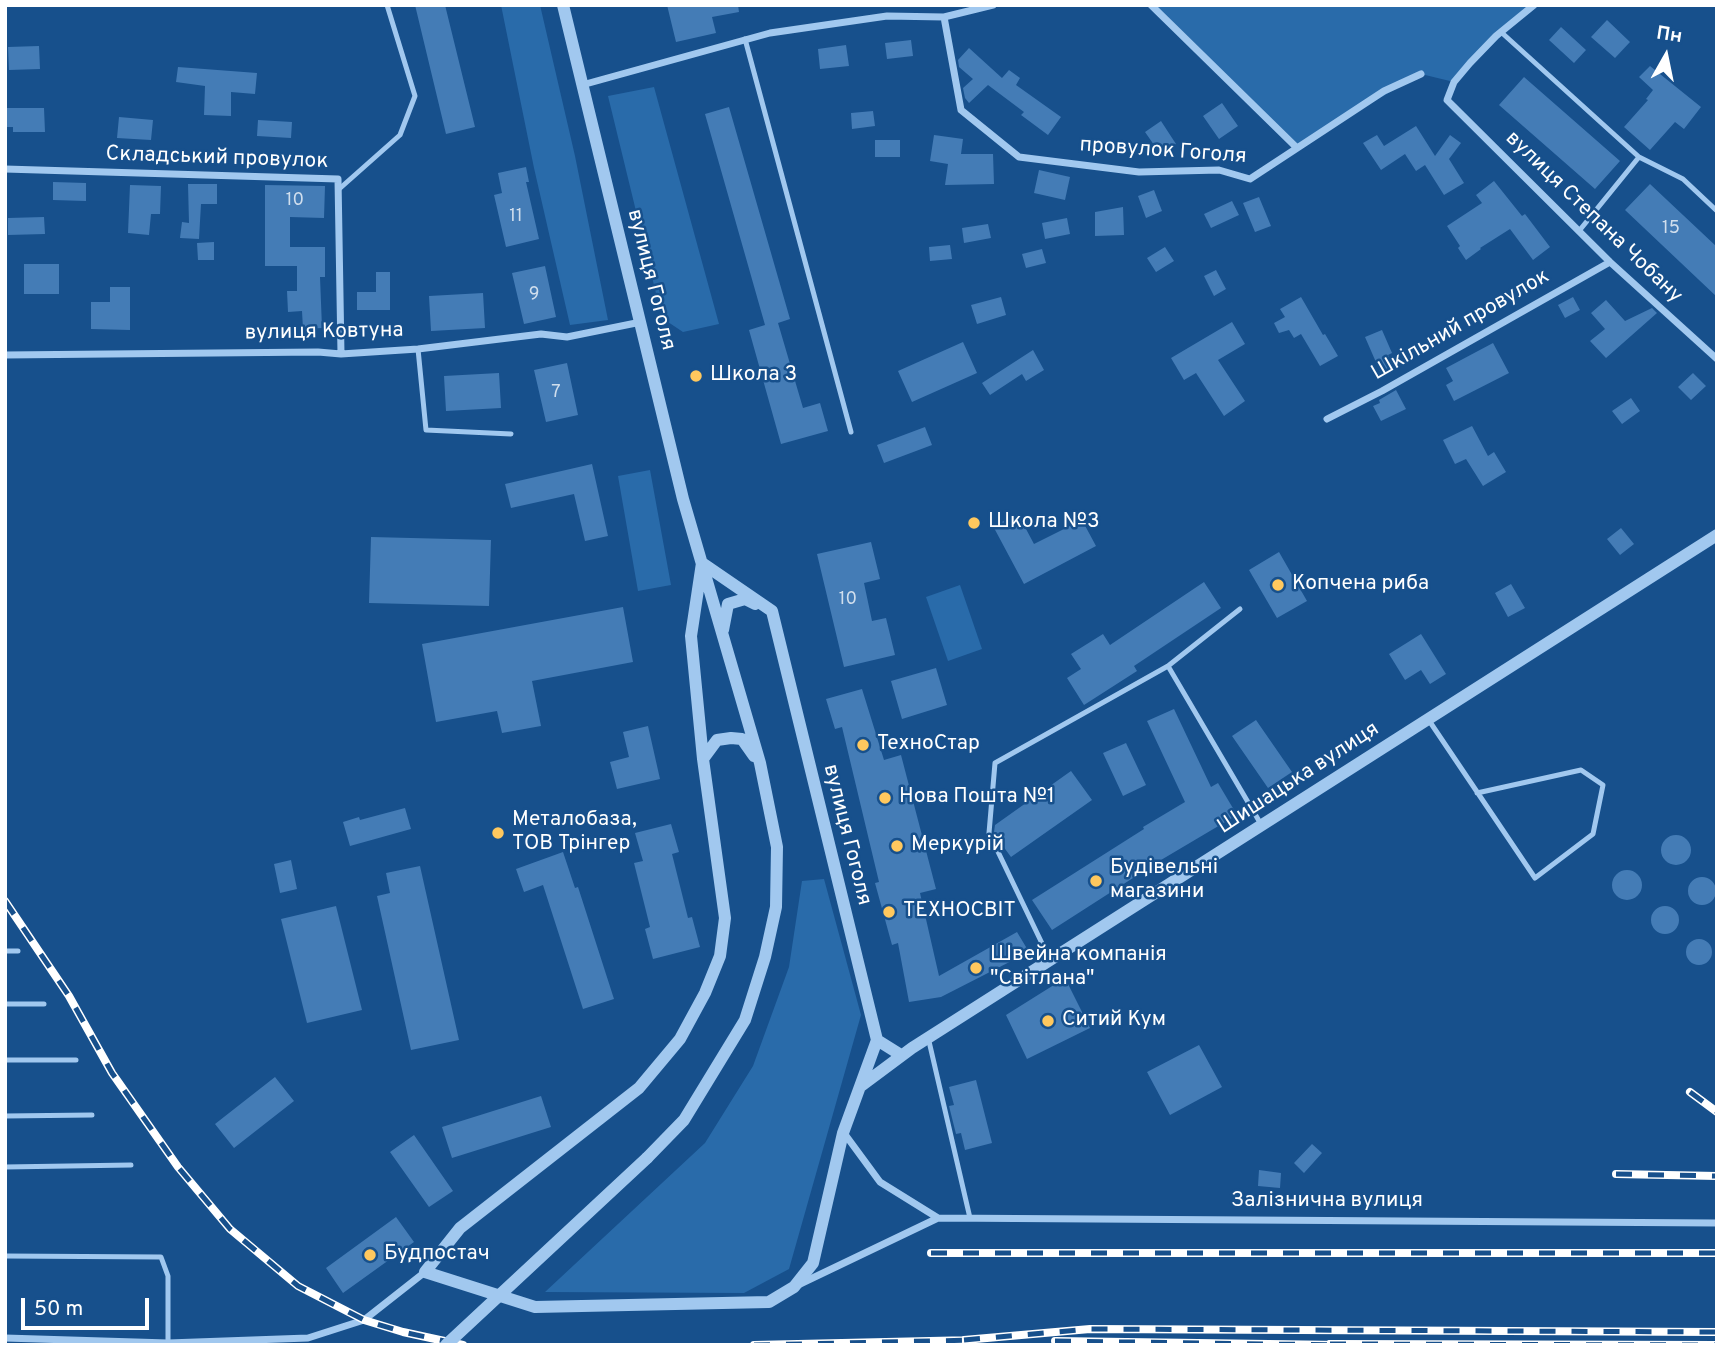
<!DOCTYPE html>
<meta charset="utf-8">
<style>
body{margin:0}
#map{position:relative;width:1722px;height:1350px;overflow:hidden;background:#17508c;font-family:Overpass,sans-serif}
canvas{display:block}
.frame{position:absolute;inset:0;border:7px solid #fff;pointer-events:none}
.north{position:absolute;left:1631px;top:21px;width:70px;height:70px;-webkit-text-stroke:5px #17508c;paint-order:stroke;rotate:9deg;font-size:19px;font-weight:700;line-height:28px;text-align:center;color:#fff}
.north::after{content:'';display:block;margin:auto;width:24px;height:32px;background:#fff;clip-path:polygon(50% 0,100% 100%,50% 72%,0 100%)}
.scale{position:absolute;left:21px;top:1298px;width:128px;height:32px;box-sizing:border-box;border:4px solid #fff;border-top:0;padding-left:9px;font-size:21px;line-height:24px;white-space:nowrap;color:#fff;-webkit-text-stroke:5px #17508c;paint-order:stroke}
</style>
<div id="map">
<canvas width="1722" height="1350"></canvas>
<div class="frame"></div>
<div class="north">Пн</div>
<div class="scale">50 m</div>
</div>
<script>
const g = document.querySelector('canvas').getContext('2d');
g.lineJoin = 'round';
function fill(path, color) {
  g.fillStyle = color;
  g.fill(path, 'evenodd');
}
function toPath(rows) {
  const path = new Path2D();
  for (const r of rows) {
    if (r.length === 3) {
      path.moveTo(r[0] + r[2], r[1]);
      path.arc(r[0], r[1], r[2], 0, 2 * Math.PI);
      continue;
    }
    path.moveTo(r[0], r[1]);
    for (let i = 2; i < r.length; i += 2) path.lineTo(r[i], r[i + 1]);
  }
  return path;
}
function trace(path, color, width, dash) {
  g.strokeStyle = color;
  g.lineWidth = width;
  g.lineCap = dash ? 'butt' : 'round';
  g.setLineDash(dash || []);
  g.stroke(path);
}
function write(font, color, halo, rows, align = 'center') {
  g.font = font + ' Overpass,sans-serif';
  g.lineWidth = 5;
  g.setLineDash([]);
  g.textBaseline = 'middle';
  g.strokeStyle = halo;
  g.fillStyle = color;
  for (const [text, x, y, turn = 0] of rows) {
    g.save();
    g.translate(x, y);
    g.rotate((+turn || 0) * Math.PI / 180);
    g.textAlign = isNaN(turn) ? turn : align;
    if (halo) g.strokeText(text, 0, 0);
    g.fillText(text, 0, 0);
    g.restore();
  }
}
const green = toPath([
 [501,5,540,5,575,156,608,320,570,325,534,168],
 [1151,5,1533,5,1454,82,1421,74,1296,147],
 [654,87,719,324,683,332,662,318,608,96],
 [650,470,671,585,638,591,618,476],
 [960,585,982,649,948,661,926,597],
 [824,879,861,1015,789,1269,744,1293,545,1292,705,1143,753,1066,789,967,802,881]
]);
const building = toPath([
 [415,5,445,5,475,127,446,134],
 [667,5,738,5,739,12,712,17,716,33,676,42],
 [1607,20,1630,42,1615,58,1591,37],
 [1561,27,1586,50,1574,63,1549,40],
 [911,40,913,56,887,59,885,43],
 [846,45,849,66,820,69,818,49],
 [39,46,40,69,9,70,8,47],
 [969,48,1002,78,1009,70,1020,78,1016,85,1061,117,1048,135,1021,115,1024,112,988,85,969,103,965,98,963,88,973,79,959,67,958,60],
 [1650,66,1701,107,1684,129,1675,122,1650,150,1624,127,1648,100,1646,99,1653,90,1639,77],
 [178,67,257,73,255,94,231,92,231,116,204,115,205,86,176,82],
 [1524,77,1620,161,1595,189,1499,105],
 [1222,103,1238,126,1219,139,1203,116],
 [729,107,790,319,778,323,803,408,820,403,828,431,781,444,749,330,765,325,705,114],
 [5,108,44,108,45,132,13,132,13,127,5,127],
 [873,111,875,126,852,129,851,113],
 [119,117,153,120,151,140,117,138],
 [258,120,292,122,291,138,257,136],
 [1161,121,1176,144,1161,155,1145,132],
 [1416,126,1435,156,1450,135,1461,143,1449,159,1464,183,1444,195,1425,165,1416,171,1405,154,1381,170,1363,143,1377,135,1384,146],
 [934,135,963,139,961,154,993,154,994,184,945,185,948,164,930,161],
 [875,140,900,140,900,157,875,157],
 [526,167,529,182,526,182,539,239,506,247,494,195,502,193,498,173],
 [1039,170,1070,177,1065,200,1034,193],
 [1494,181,1522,216,1525,214,1550,247,1533,260,1510,229,1480,248,1481,249,1466,260,1458,248,1460,246,1447,226,1482,203,1476,195],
 [53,182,86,183,86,201,53,200],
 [188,184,217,184,217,204,201,204,199,239,180,238,182,222,189,223],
 [1650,184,1717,247,1717,297,1625,210],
 [130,185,161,186,160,214,151,214,149,235,128,233],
 [265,185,325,186,324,218,290,217,290,247,325,247,325,277,320,277,322,328,303,329,302,311,288,312,287,291,297,291,297,266,265,266],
 [1154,190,1162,211,1146,218,1138,196],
 [1259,197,1271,226,1255,232,1243,203],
 [1232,201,1239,215,1211,228,1204,214],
 [1123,207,1124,235,1095,236,1095,212],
 [44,217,45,234,8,235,8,218],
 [1067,218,1070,234,1045,239,1042,223],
 [988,224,991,238,964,243,962,228],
 [214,242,214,260,198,260,197,243],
 [950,245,952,259,930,261,929,247],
 [1165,247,1174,261,1156,272,1147,258],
 [1042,249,1046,263,1026,268,1022,254],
 [24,264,59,264,59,294,24,294],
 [545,266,556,317,524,324,512,273],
 [1216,270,1226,289,1214,296,1204,276],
 [376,272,390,272,390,310,357,310,357,292,376,292],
 [110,287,130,287,130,330,91,329,91,302,110,302],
 [483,293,485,328,431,331,429,296],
 [1001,297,1006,315,977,324,971,305],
 [1301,297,1323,335,1325,334,1338,356,1320,366,1301,334,1294,338,1289,330,1279,333,1274,323,1285,317,1280,309],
 [1573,297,1580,310,1565,318,1558,305],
 [1606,300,1625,321,1652,308,1657,313,1606,358,1590,341,1605,329,1591,313],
 [1232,322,1245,344,1218,360,1245,401,1224,416,1196,373,1184,380,1171,358],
 [1382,330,1392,353,1388,355,1396,370,1382,376,1365,337],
 [963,342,977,373,912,402,898,371],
 [1493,343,1509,373,1454,401,1446,385,1453,381,1446,368],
 [1033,350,1044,370,1026,381,1022,374,990,395,982,383],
 [567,363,578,415,546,422,534,370],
 [499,373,501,408,446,411,444,376],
 [1693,373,1706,386,1691,400,1678,387],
 [1396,390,1406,409,1381,421,1373,406,1380,403,1379,400],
 [1631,398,1640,411,1622,424,1612,411],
 [1472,426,1488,456,1494,452,1506,472,1483,486,1466,459,1455,464,1443,440],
 [925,427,932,445,884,463,877,445],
 [592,464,608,536,585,541,574,494,511,508,505,484],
 [1018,514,1034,544,1082,520,1096,546,1024,584,993,526],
 [1621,528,1634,544,1620,555,1607,539],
 [371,537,491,540,489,606,369,603],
 [871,542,880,579,864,583,872,621,886,618,895,655,844,667,817,554],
 [1279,552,1307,601,1277,618,1249,570],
 [1204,582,1221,608,1134,666,1137,671,1084,705,1067,678,1081,669,1071,654,1103,634,1110,645],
 [1511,584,1525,608,1508,617,1495,593],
 [623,607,633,662,532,681,541,726,502,733,497,711,436,722,422,644],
 [1421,634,1446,674,1430,684,1421,670,1405,680,1389,654],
 [936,668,947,705,902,719,891,681],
 [862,689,884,760,901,755,936,889,920,893,939,976,1017,932,1029,952,941,997,909,1002,898,943,892,945,875,883,879,882,842,727,835,729,826,699],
 [1174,709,1211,787,1218,783,1237,815,1161,860,1052,930,1032,900,1144,829,1143,827,1185,802,1147,721],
 [1256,720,1292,772,1268,788,1232,736],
 [648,726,660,779,617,789,610,762,629,757,623,732],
 [1126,743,1146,785,1123,796,1103,753],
 [1071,771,1092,800,1011,857,997,838,994,832,995,825],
 [405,808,411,829,350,846,343,822,359,817,360,820],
 [671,824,679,852,672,854,688,918,692,917,700,947,653,959,645,929,650,927,634,863,643,861,635,833],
 [1676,850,15],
 [563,852,575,888,578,887,614,999,583,1009,543,885,524,892,516,869],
 [291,860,297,889,280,893,274,864],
 [420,866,459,1040,411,1050,377,896,390,893,386,873],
 [1627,885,15],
 [1702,891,14],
 [336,906,362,1010,307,1023,281,919],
 [1665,920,14],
 [1699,952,13],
 [1065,978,1090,1028,1027,1059,1006,1015],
 [1199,1045,1222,1087,1170,1115,1147,1072],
 [275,1077,294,1101,234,1148,215,1124],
 [976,1080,992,1143,965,1150,961,1133,956,1134,949,1106,954,1105,949,1087],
 [541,1096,551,1127,452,1158,442,1127],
 [414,1135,453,1191,429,1207,390,1152],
 [1312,1144,1322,1153,1304,1173,1294,1163],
 [1259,1170,1281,1173,1280,1188,1258,1186],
 [396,1217,414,1242,343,1293,326,1268]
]);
const service = toPath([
 [1501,32,1639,157,1579,231],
 [745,39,851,432],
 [1639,157,1683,179,1717,211],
 [338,190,400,135,415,96,387,5],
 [418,349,426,430,511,434],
 [1168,666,1240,609],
 [1428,719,1535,878,1593,834,1603,785,1581,770,1477,793],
 [5,951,18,951],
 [1050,960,989,833,995,763,1168,666,1262,826],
 [5,1004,44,1004],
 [928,1037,970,1218],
 [5,1060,76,1060],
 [5,1116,92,1115],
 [5,1167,131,1165],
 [5,1256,161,1257,168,1276,168,1343]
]);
const minor = toPath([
 [1151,5,1296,147],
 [1534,5,1496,36,1470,63,1454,82,1447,100,1610,262,1717,359],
 [944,17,961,110,1019,157,1139,172,1219,170,1250,179,1384,91,1421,74],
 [582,85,770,33,887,16,944,17,993,5],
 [5,169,338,179,341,354],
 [5,355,318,352,341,354,418,349,541,334,567,337,641,322],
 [1327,419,1382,391,1610,262],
 [844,1133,880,1182,938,1218],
 [798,1285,938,1218,1717,1223],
 [5,1338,168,1343,308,1338,364,1320,425,1272]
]);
const tertiary = toPath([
 [563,5,683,499,760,763,777,847,776,907,765,957,745,1020,684,1120,647,1158],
 [702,563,691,636,703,759,725,918,720,956,705,993,680,1039,639,1088,460,1228,425,1272,535,1307,769,1302,794,1287,813,1263,843,1133,877,1040],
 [702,563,772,611,877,1040,901,1055],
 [723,630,728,604,745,599,755,604],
 [703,759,717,740,731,738,742,739,754,756],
 [861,1086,912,1048,1717,535]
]);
const rail = toPath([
 [5,901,69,996,112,1073,178,1167,230,1229,298,1286,364,1320,403,1332,463,1345],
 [1690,1092,1717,1112],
 [1616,1174,1717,1176],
 [931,1253,1717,1253],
 [964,1340,1090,1329,1717,1332],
 [1055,1341,1340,1345],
 [1330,1344,1717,1345],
 [754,1345,974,1340]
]);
const tertiaryBridge = toPath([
 [446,1345,647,1158]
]);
const markers = [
 [696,376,7,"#ffc85e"],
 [974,523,7,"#ffc85e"],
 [1278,585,7,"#ffc85e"],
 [863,745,7,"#ffc85e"],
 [885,798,7,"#ffc85e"],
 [498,833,7,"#ffc85e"],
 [897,846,7,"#ffc85e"],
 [1096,881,7,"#ffc85e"],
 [889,912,7,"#ffc85e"],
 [976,968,7,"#ffc85e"],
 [1048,1021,7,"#ffc85e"],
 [370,1255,7,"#ffc85e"]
];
const numberNames = [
 ["10",295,201],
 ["11",516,217],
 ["15",1671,229],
 ["9",534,295],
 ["7",556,393],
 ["10",848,600]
];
const streetNames = [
 ["провулок Гоголя",1163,152,4],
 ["Складський провулок",217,159,2],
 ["вулиця Степана Чобану",1593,218,44],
 ["вулиця Гоголя",650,280,76],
 ["Шкільний провулок",1461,326,-30],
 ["вулиця Ковтуна",324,333,-1],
 ["Шишацька вулиця",1299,779,-33],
 ["вулиця Гоголя",846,835,76],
 ["Залізнична вулиця",1327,1202]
];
const poiNames = [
 ["Школа 3",710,376],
 ["Школа №3",988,523],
 ["Копчена риба",1292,585],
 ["ТехноСтар",877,745],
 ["Нова Пошта №1",899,798],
 ["Металобаза,",512,821],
 ["ТОВ Трінгер",512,845],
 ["Меркурій",911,846],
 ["Будівельні",1110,869],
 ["магазини",1110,893],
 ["ТЕХНОСВІТ",903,912],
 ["Швейна компанія",990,956],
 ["\"Світлана\"",990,980],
 ["Ситий Кум",1062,1021],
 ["Будпостач",384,1255]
];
fill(green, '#296baa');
fill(building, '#447cb6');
trace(service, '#a1c8ef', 5);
trace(minor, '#a1c8ef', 7);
trace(tertiary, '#a1c8ef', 12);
trace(rail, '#fff', 8);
trace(rail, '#17508c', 5, [16]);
trace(tertiaryBridge, '#a1c8ef', 12);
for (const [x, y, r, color] of markers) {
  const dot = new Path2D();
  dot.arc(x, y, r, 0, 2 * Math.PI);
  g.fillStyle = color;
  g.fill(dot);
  trace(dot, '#17508c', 2.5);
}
write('18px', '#d0deed', null, numberNames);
write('21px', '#fff', '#17508c', streetNames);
write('21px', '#fff', '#17508c', poiNames, 'left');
</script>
